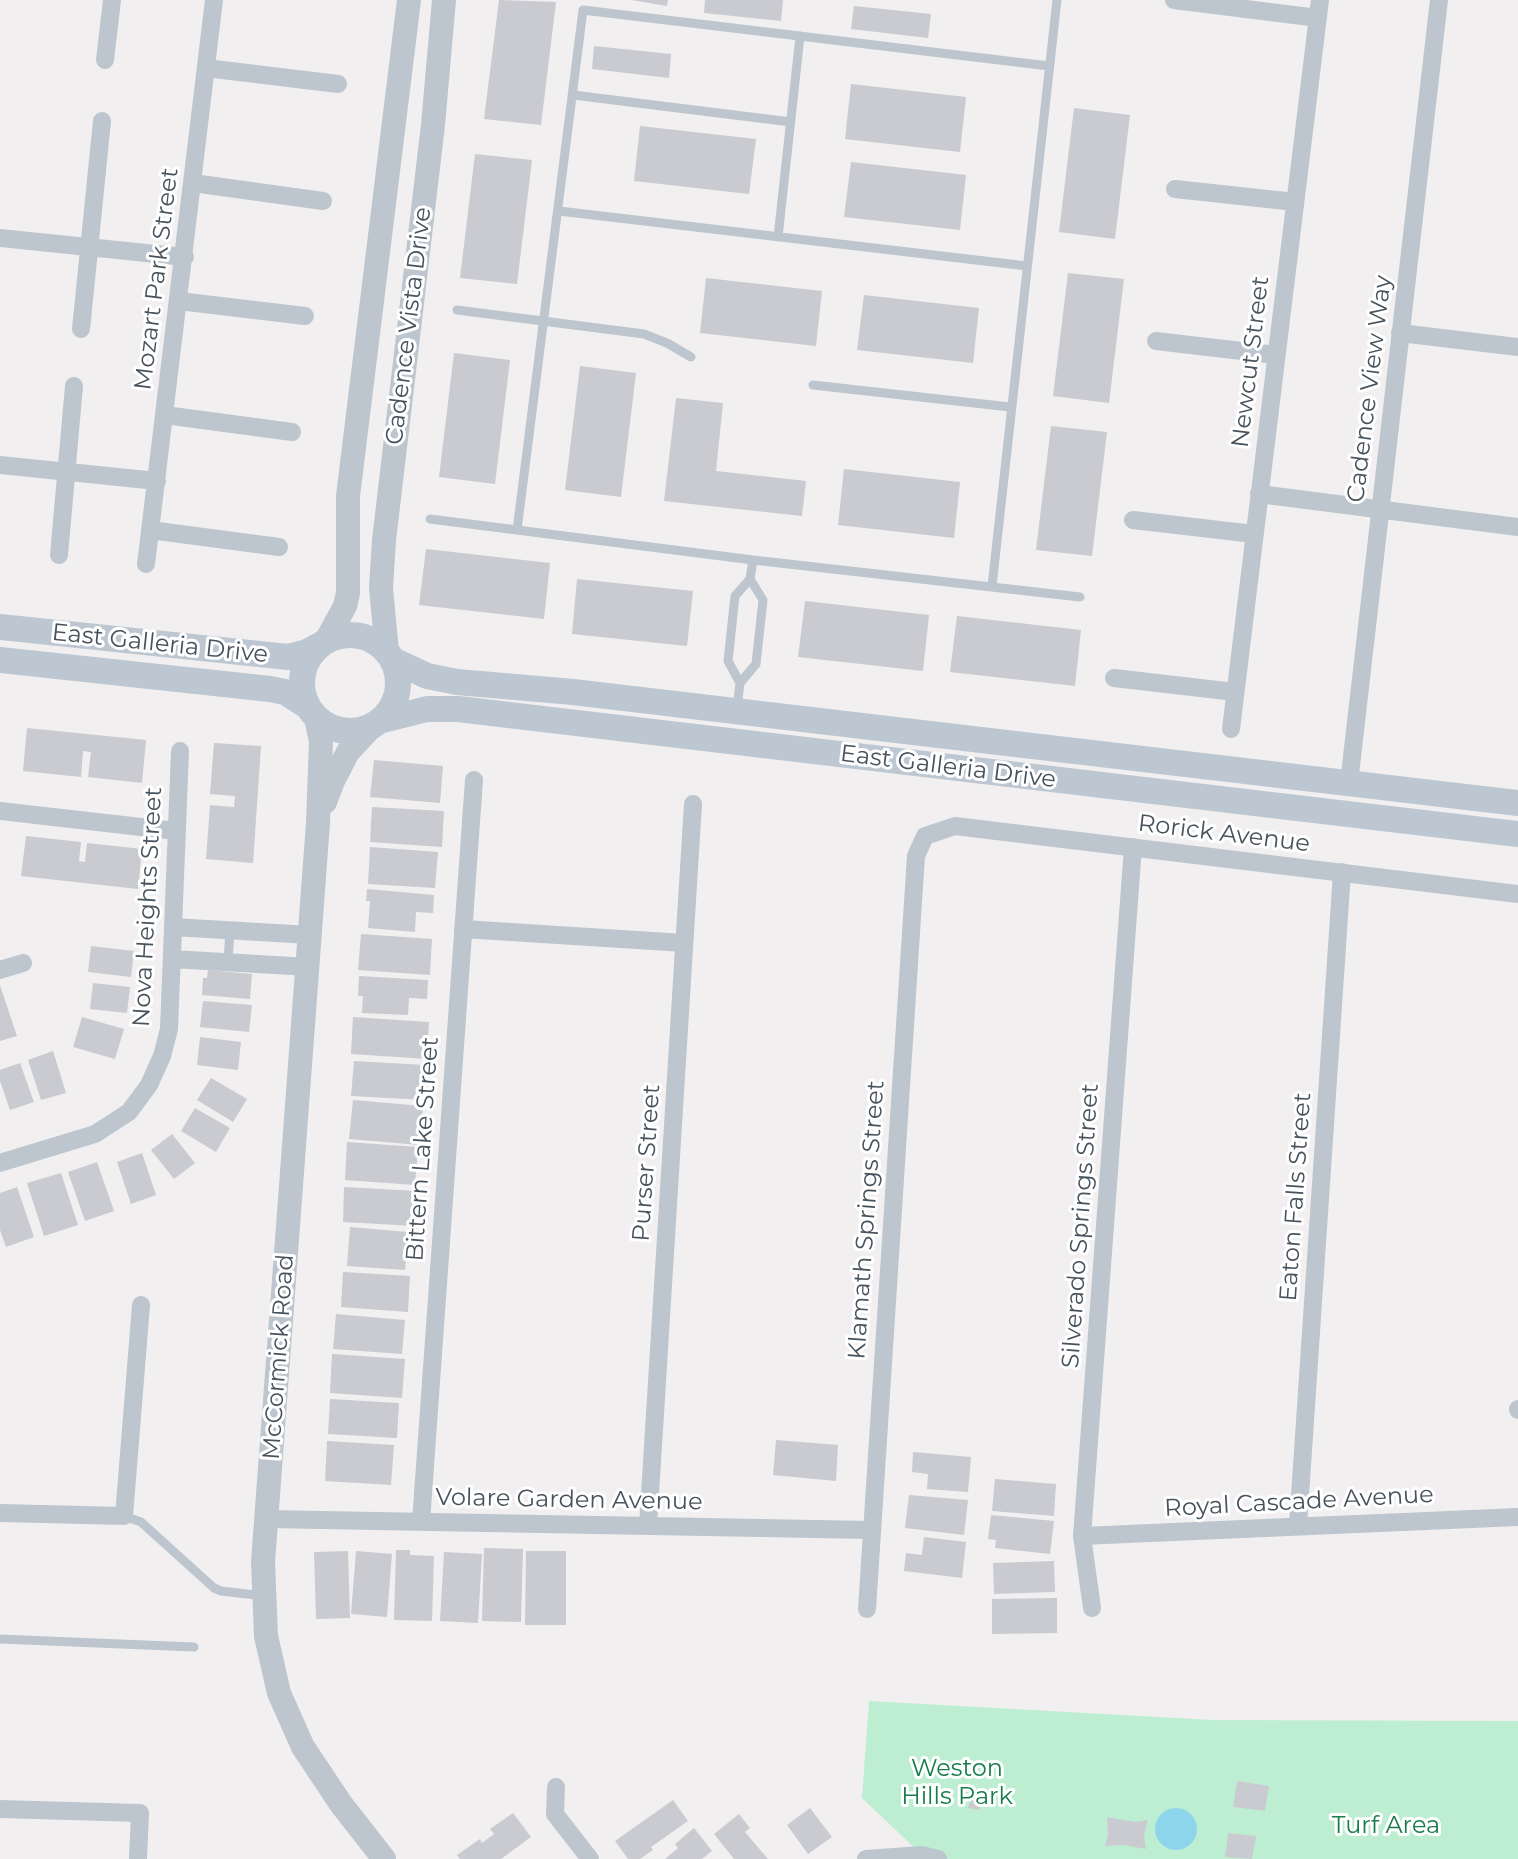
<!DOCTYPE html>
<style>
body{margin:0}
canvas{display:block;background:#f1efef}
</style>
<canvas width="1518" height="1859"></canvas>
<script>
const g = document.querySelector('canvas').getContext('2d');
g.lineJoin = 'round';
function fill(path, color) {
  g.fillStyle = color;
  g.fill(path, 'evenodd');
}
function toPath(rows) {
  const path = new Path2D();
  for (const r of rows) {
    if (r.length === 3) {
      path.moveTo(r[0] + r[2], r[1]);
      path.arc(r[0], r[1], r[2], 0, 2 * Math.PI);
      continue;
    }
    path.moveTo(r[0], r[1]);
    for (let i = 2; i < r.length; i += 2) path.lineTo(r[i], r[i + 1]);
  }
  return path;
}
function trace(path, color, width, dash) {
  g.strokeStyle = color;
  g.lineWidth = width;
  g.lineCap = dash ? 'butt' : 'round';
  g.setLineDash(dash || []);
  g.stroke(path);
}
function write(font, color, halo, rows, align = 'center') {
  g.font = font + ' Montserrat,sans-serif';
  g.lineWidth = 6;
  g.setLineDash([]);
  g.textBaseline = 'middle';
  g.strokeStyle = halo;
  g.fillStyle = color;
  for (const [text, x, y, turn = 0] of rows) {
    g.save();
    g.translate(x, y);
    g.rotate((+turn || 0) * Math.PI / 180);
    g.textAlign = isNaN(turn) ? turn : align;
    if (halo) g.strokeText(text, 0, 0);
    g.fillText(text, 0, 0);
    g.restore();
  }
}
const green = toPath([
 [869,1701,1212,1720,1518,1721,1518,1859,938,1859,922,1855,862,1798]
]);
const water = toPath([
 [1176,1829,21]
]);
const building = toPath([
 [499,0,556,2,541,125,484,119],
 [631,0,668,0,667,6],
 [705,0,783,0,781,21,704,13],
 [854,6,931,14,928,38,851,29],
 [594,46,671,54,669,78,592,69],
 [851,84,966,97,960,152,845,139],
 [1074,108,1130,115,1115,239,1059,232],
 [640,126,756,139,749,194,634,181],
 [475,154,532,160,517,284,460,278],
 [851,162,966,175,960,230,844,217],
 [1068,273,1124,279,1109,403,1053,396],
 [706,278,822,291,816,346,700,333],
 [864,295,979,308,973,363,857,350],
 [454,353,510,360,495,484,439,477],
 [580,366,636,373,621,497,565,490],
 [676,398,723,403,716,471,806,481,802,516,664,501],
 [1051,426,1107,432,1092,556,1036,550],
 [844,469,960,482,954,538,838,525],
 [426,549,550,563,544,619,419,605],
 [577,579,693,591,687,646,572,634],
 [805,601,929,615,923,671,798,657],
 [957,616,1081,630,1075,686,950,672],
 [27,728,146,740,142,783,88,777,91,752,83,751,81,777,23,771],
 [214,743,261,746,253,863,206,859,210,805,234,807,235,796,210,794],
 [374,760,443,766,440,803,370,797],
 [372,807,444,811,442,847,370,842],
 [26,836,81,842,79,861,85,862,87,843,142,849,138,889,21,876],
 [370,847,438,852,435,888,368,884],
 [367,889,434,895,433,913,416,912,415,932,368,928,370,901,366,901],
 [361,934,432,939,430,975,358,970],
 [91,946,134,951,131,977,88,972],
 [208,970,252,974,250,999,202,995,203,978,207,978],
 [359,976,428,980,427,999,409,998,408,1015,362,1013,363,996,358,996],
 [93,983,130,987,127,1013,90,1009],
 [0,985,17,1036,0,1041],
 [203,1001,252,1005,249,1032,200,1027],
 [82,1017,124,1029,115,1059,73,1047],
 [353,1017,429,1022,427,1059,351,1054],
 [200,1037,241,1042,238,1070,197,1065],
 [53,1051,66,1093,41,1100,28,1060],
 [354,1061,426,1065,424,1100,351,1096],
 [20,1063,34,1102,10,1110,0,1081,0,1070],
 [211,1078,247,1099,233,1122,197,1100],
 [353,1100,423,1106,420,1145,349,1139],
 [195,1108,230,1128,216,1152,181,1131],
 [172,1134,195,1163,174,1179,151,1150],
 [347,1142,418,1147,415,1185,345,1180],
 [142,1153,156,1195,131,1204,117,1162],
 [97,1162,114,1211,85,1221,68,1172],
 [61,1173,78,1225,44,1236,27,1183],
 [17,1187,34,1237,6,1247,0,1230,0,1193],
 [344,1187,417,1191,415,1226,343,1222],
 [350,1227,408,1232,405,1270,347,1266],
 [343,1272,410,1276,408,1312,341,1307],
 [336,1314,405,1320,402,1354,333,1349],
 [332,1354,405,1359,402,1398,330,1393],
 [330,1399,399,1403,397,1438,328,1434],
 [776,1440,838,1445,836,1481,773,1475],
 [327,1441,394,1445,391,1485,325,1481],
 [913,1452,971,1457,968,1492,927,1489,928,1474,912,1472],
 [995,1479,1056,1484,1054,1516,992,1511],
 [909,1495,968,1500,964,1535,905,1528],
 [991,1515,1054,1521,1050,1554,995,1548,996,1540,988,1539],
 [924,1537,966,1542,962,1578,904,1571,906,1553,922,1555],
 [484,1548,523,1549,521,1622,482,1621],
 [396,1550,410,1550,410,1555,434,1556,432,1621,394,1620],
 [348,1551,350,1618,316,1619,314,1552],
 [356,1551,392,1554,387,1617,351,1614],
 [526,1551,566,1551,566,1625,525,1625],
 [444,1552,482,1554,478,1623,440,1621],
 [1054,1561,1055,1592,994,1594,993,1563],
 [1057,1598,1057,1633,992,1634,992,1599],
 [1237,1781,1269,1786,1265,1811,1233,1807],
 [972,1798,982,1801,979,1810,968,1808],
 [673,1800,688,1821,651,1847,653,1850,640,1859,628,1859,615,1841],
 [810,1808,832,1837,808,1854,787,1825],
 [513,1813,531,1837,501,1859,460,1859,457,1855,480,1839,482,1843,494,1834,490,1829],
 [739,1814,750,1828,745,1832,768,1859,734,1859,714,1834],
 [1107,1817,1134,1822,1148,1820,1144,1835,1146,1849,1124,1845,1105,1846,1108,1835],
 [694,1828,712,1851,702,1859,665,1859,678,1848,675,1844],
 [1228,1833,1256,1836,1252,1859,1225,1857]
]);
const service = toPath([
 [573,95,791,122],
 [559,211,1027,266],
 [778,237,800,36],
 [457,310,644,334,667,343,691,357],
 [813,385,1010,407],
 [430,519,517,530],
 [753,560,517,530,583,10,1049,66],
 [750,579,753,560,1080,597],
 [992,586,1057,0],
 [737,708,740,683,756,664,763,600,750,579,735,596,728,661,740,683],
 [228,962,230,930],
 [124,1516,141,1522,214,1588,221,1591,265,1596],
 [0,1639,194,1647]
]);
const minor = toPath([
 [1174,0,1318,18],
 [105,60,112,0],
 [206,68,338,84],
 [193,183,323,201],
 [1175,189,1295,202],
 [0,238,185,257],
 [179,301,305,316],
 [81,329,102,121],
 [1400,333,1518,347],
 [1156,341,1276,355],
 [165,415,292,432],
 [0,465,157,481],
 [1259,494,1518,527],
 [1133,520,1254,534],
 [150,530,279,547],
 [59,555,74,386],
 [146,564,214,0],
 [1114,678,1235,692],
 [1231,729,1320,0],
 [1349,783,1439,0],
 [0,811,176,831],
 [173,927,310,935],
 [463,929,684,943],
 [172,959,309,967],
 [0,970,23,963],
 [0,1163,95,1134,129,1112,149,1085,162,1056,169,1029,180,751],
 [1518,1409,1518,1410],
 [0,1513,124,1516,141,1305],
 [267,1519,870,1530],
 [421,1522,474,780],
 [1298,1525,1342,872],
 [648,1526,693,804],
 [1082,1536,1518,1517],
 [1092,1608,1082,1536,1133,847],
 [867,1609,916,856,925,836,955,826,1518,894],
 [556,1787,555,1814,590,1859],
 [0,1809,140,1813,138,1859],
 [866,1859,922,1855,938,1859]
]);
const tertiary = toPath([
 [326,641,345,606,348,593,348,496,409,0],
 [387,652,381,588,384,540,433,125,444,0],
 [316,717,321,742,318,823,263,1562,266,1636,279,1693,303,1747,341,1804,384,1859],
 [325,802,333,781,348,752,372,726]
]);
const secondary = toPath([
 [0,627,288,657,307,652,318,646],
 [350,683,48],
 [0,660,270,689,285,692,307,706],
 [393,660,427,676,457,682,573,692,1518,803],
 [379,721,427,709,458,709,1518,834]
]);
const streetNames = [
 ["Mozart Park Street",157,279,-83],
 ["Cadence Vista Drive",409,326,-83],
 ["Newcut Street",1251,362,-83],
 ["Cadence View Way",1370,389,-83],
 ["East Galleria Drive",160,644,6],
 ["East Galleria Drive",948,767,7],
 ["Rorick Avenue",1224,834,7],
 ["Nova Heights Street",148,907,-87],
 ["Bittern Lake Street",423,1149,-86],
 ["Purser Street",647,1163,-86],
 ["Eaton Falls Street",1296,1197,-86],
 ["Klamath Springs Street",867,1220,-86],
 ["Silverado Springs Street",1081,1226,-86],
 ["McCormick Road",279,1357,-86],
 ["Volare Garden Avenue",569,1500,1],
 ["Royal Cascade Avenue",1299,1502,-3]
];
const parkNames = [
 ["Weston",957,1769],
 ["Hills Park",957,1797],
 ["Turf Area",1386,1826]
];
fill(green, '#beeed2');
fill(water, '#8cd5ea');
fill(building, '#c9cbd1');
trace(service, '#bdc6ce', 9);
trace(minor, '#bdc6ce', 18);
trace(tertiary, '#bdc6ce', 24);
trace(secondary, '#bdc7d2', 26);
write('24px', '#47525c', '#fff', streetNames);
write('24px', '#197d4c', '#fff', parkNames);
</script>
